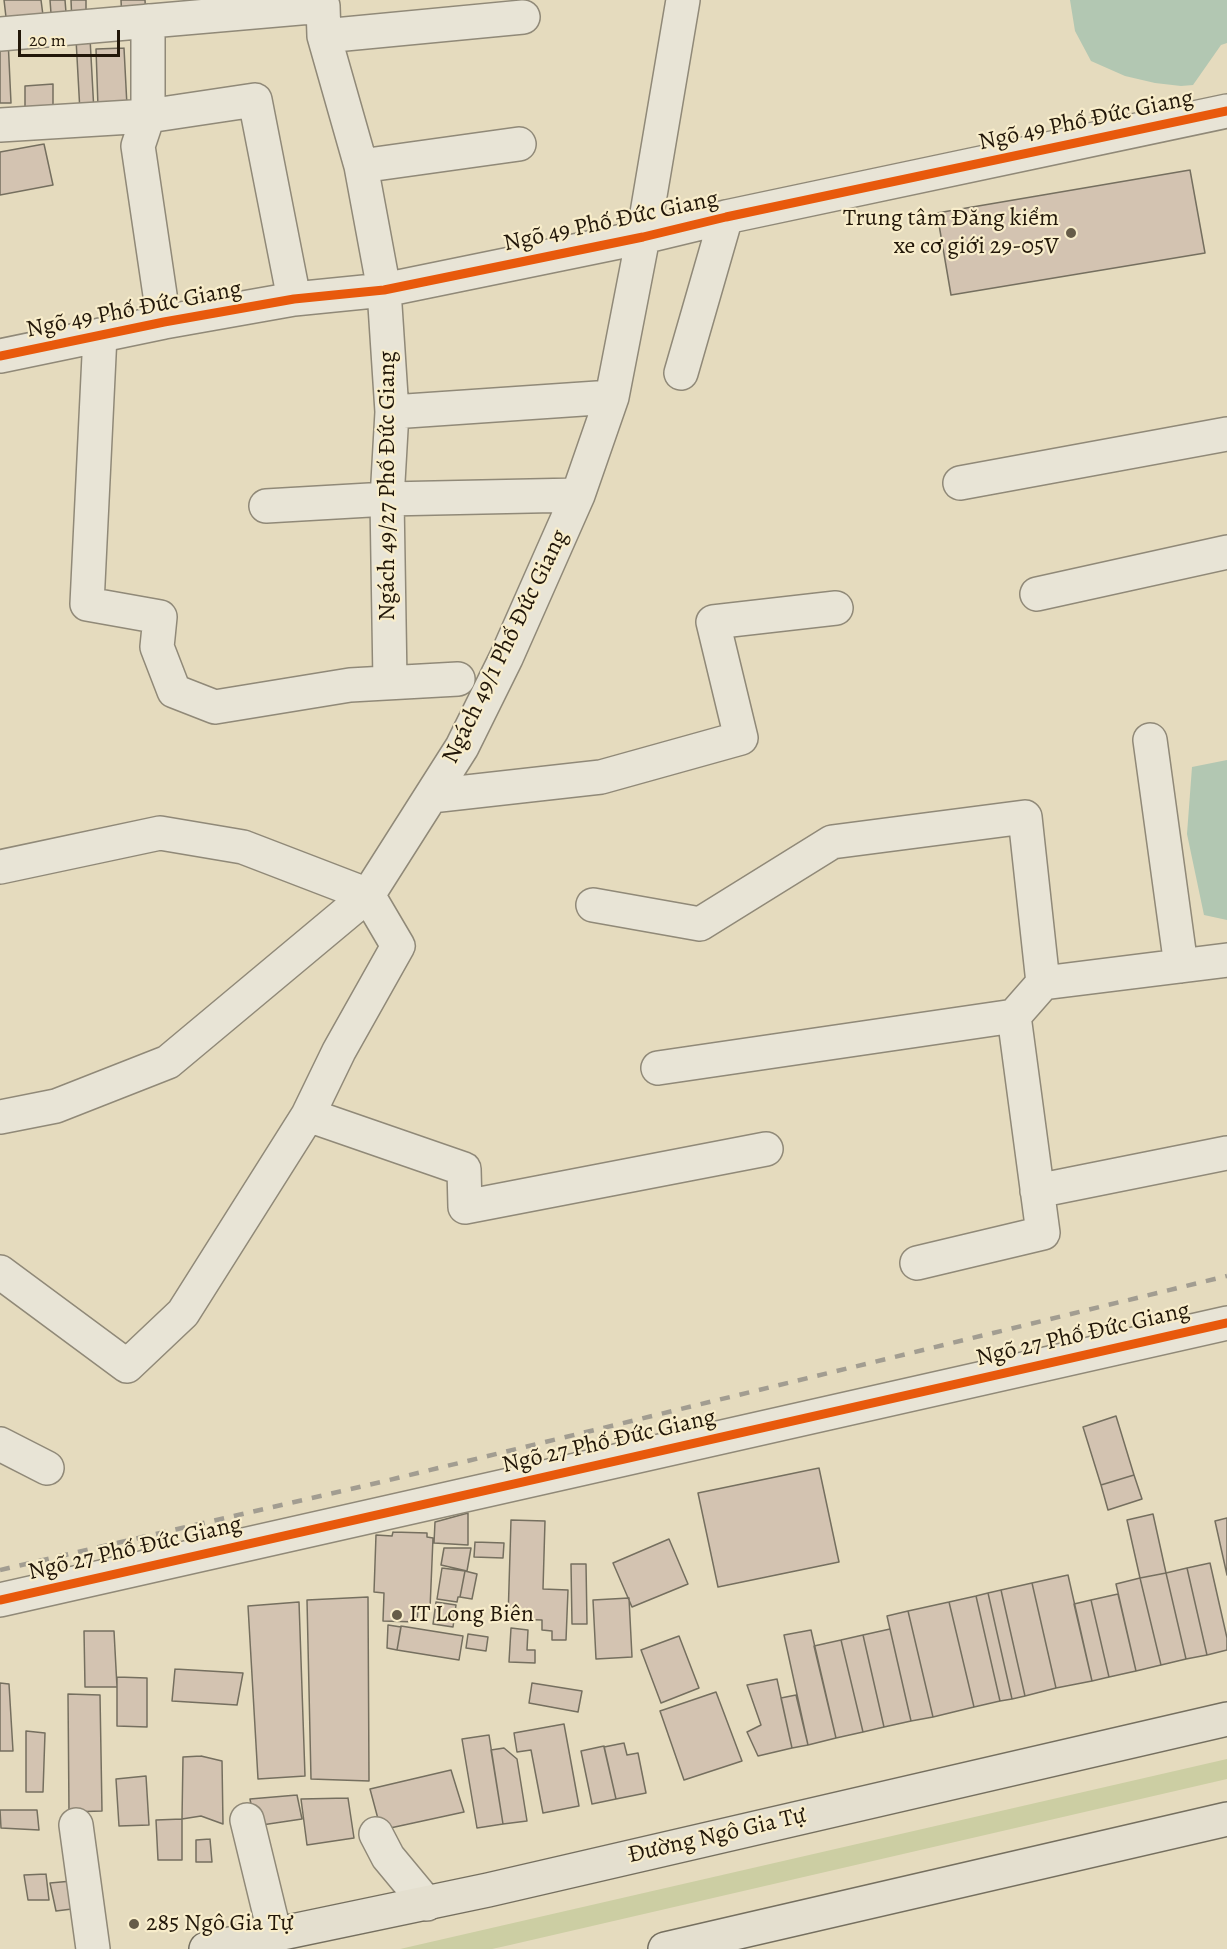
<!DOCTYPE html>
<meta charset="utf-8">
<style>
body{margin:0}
#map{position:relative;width:1227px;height:1949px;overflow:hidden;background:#e5dbbe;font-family:Alegreya,serif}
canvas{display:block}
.scale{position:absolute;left:18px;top:30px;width:102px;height:27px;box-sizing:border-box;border:3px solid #221709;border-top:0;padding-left:8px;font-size:18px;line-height:21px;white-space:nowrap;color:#221709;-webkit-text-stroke:4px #f8edcb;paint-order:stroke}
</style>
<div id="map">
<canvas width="1227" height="1949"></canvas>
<div class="scale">20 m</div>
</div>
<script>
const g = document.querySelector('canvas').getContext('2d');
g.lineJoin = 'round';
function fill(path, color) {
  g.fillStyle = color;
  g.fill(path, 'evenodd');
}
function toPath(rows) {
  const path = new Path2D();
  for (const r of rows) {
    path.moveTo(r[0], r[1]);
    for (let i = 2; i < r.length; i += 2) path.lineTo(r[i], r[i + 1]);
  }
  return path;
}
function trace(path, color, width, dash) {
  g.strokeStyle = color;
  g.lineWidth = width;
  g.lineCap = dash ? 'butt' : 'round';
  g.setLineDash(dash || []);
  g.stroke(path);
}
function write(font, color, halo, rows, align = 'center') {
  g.font = font + ' Alegreya,serif';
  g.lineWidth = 4.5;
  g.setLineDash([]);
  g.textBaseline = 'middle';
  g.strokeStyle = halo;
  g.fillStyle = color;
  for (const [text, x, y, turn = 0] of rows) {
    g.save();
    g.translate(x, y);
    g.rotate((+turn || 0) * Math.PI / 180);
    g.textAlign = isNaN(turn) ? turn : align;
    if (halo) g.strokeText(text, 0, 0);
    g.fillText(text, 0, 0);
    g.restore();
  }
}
const green = toPath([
 [1227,1759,1227,1779,510,1945,492,1949,400,1949]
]);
const water = toPath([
 [1070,0,1227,0,1227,43,1221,45,1193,85,1181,86,1155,83,1125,76,1091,61,1075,31],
 [1227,760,1227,920,1204,915,1187,834,1192,767]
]);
const building = toPath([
 [4,0,41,0,44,23,7,26,4,0],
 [50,0,65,0,67,25,52,27,50,0],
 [71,0,86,0,86,23,72,23,71,0],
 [121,0,145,0,146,19,122,20,121,0],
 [90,38,94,112,80,112,76,39,90,38],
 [0,39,8,39,11,103,0,103,0,39],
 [124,48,127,106,98,107,96,49,124,48],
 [53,84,53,115,25,117,25,86,53,84],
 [44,144,53,185,0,195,0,152,44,144],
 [1190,170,1205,253,951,295,937,213,1190,170],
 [1116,1416,1134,1475,1101,1485,1083,1427,1116,1416],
 [819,1468,839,1562,718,1587,698,1493,819,1468],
 [1134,1475,1142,1499,1108,1510,1101,1485,1134,1475],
 [468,1513,468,1545,434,1543,435,1522,468,1513],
 [1153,1514,1166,1573,1140,1578,1127,1520,1153,1514],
 [1227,1518,1227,1575,1215,1521,1227,1518],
 [511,1520,545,1521,543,1589,568,1590,566,1640,552,1640,552,1631,542,1630,542,1620,508,1619,511,1520],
 [393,1532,427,1533,427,1537,433,1538,430,1609,418,1609,417,1622,383,1621,384,1593,374,1592,376,1535,392,1536,393,1532],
 [669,1539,688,1584,632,1607,613,1563,669,1539],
 [475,1542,504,1543,503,1558,474,1557,475,1542],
 [444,1548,471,1548,467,1571,441,1565,444,1548],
 [1210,1563,1227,1638,1227,1650,1207,1655,1187,1568,1210,1563],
 [571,1564,586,1564,587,1624,572,1624,571,1564],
 [442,1568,465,1571,460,1597,458,1597,457,1602,437,1599,442,1568],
 [1187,1568,1207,1655,1186,1659,1166,1573,1187,1568],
 [465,1571,477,1574,472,1599,460,1597,465,1571],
 [1166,1573,1186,1659,1161,1665,1140,1578,1166,1573],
 [1068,1575,1092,1681,1056,1688,1032,1583,1068,1575],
 [1140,1578,1161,1665,1136,1671,1116,1584,1140,1578],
 [1032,1583,1056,1688,1025,1696,1001,1590,1032,1583],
 [1001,1590,1025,1696,1012,1699,988,1593,1001,1590],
 [988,1593,1012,1699,1000,1701,976,1596,988,1593],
 [1118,1594,1136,1671,1109,1677,1091,1600,1118,1594],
 [976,1596,1000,1701,974,1707,949,1602,976,1596],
 [368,1597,369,1781,311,1779,307,1600,368,1597],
 [629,1598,632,1657,596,1659,593,1600,629,1598],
 [1091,1600,1109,1677,1092,1681,1074,1604,1091,1600],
 [299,1602,305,1776,258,1779,248,1606,299,1602],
 [436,1602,456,1605,453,1627,433,1624,436,1602],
 [949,1602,974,1707,933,1717,908,1611,949,1602],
 [908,1611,933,1717,911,1721,887,1616,908,1611],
 [388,1625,401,1627,397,1650,387,1648,388,1625],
 [401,1626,463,1636,459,1660,397,1650,401,1626],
 [511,1628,528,1630,527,1650,535,1650,535,1663,509,1662,511,1628],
 [890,1629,911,1721,884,1727,863,1635,890,1629],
 [811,1630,836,1738,808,1745,784,1635,811,1630],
 [84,1631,114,1631,117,1687,85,1687,84,1631],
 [468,1634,488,1637,486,1651,466,1648,468,1634],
 [863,1635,884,1727,863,1732,841,1640,863,1635],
 [679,1636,699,1688,661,1703,641,1650,679,1636],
 [841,1640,863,1732,836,1738,814,1646,841,1640],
 [175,1669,243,1673,237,1705,172,1701,175,1669],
 [117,1677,147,1678,147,1727,117,1726,117,1677],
 [777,1679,792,1748,758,1756,747,1732,761,1725,747,1685,777,1679],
 [0,1683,9,1684,13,1751,0,1751,0,1683],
 [532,1683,582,1691,578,1712,529,1703,532,1683],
 [716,1692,742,1761,684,1780,660,1711,716,1692],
 [68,1694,100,1695,102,1811,69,1812,68,1694],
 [796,1695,808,1745,792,1748,781,1698,796,1695],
 [564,1724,579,1806,543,1813,531,1750,517,1752,514,1733,564,1724],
 [26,1731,45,1733,43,1792,26,1792,26,1731],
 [489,1735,503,1824,477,1828,462,1739,489,1735],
 [624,1743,627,1755,638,1753,646,1793,616,1799,604,1747,624,1743],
 [604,1746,616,1799,592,1804,581,1751,604,1746],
 [504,1748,517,1759,527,1821,503,1824,491,1750,504,1748],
 [201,1756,222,1761,223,1824,201,1816,182,1819,183,1757,201,1756],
 [451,1770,464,1812,381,1830,370,1789,451,1770],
 [146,1776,149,1825,119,1826,116,1779,146,1776],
 [297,1795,302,1819,255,1826,250,1799,297,1795],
 [348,1798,354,1838,307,1845,301,1799,348,1798],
 [0,1810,37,1810,39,1830,1,1828,0,1810],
 [182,1819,182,1860,158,1860,156,1820,182,1819],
 [210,1839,212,1862,196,1862,196,1840,210,1839],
 [46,1874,49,1900,28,1900,24,1875,46,1874],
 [72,1881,72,1909,56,1911,50,1883,72,1881]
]);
const minor = toPath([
 [148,21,148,116,138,146,164,322],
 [0,34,323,6,324,36,361,166,384,290,392,412,387,499,390,682],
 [324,36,523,17],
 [0,125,148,116,255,100,294,299],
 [361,166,519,144],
 [100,335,87,604,160,617,157,647,174,691,215,707,350,685,458,679],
 [0,356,164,322,294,299,384,290,643,237,726,217,1227,111],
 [681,373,726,217],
 [392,412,612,397],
 [960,483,1227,434],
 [266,506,387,499,578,495],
 [1037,594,1227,552],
 [1150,740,1181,966],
 [431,796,601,777,741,738,713,622,836,608],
 [0,867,160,833,243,847,368,895,398,946,339,1051,308,1115,183,1313,127,1366,0,1272],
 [593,905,700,924,832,842,1025,817,1043,983,1227,960],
 [658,1068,1014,1016],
 [308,1115,464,1169,465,1207,766,1149],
 [0,1117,56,1106,168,1062,368,895,462,747,506,658,578,495,612,397,643,237,683,0],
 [1037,1191,1227,1153],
 [917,1263,1043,1233,1014,1016,1043,983],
 [0,1444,47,1468],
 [0,1600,1227,1323],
 [247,1820,275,1935],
 [76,1825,93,1949],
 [376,1834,388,1857,427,1904]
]);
const major = toPath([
 [206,1949,488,1890,1227,1719],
 [665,1949,1227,1819]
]);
const rail = toPath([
 [0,1570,381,1482,1227,1276]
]);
const cycleway = toPath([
 [0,356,164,322,294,299,384,290,643,237,726,217,1227,111],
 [0,1600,1227,1323]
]);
const markers = [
 [1071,233,6,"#665c48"],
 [397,1615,6,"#665c48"],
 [134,1924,6,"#665c48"]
];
const streetNames = [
 ["Ngõ 49 Phố Đức Giang",1086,121,-12],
 ["Ngõ 49 Phố Đức Giang",611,222,-12],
 ["Ngõ 49 Phố Đức Giang",134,310,-11],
 ["Ngách 49/27 Phố Đức Giang",388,486,-90],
 ["Ngách 49/1 Phố Đức Giang",506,647,-64],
 ["Ngõ 27 Phố Đức Giang",1083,1335,-13],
 ["Ngõ 27 Phố Đức Giang",609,1442,-13],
 ["Ngõ 27 Phố Đức Giang",135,1549,-13],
 ["Đường Ngô Gia Tự",717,1836,-13]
];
const poiNames = [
 ["Trung tâm Đăng kiểm",1059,219,"right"],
 ["xe cơ giới 29-05V",1059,247,"right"],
 ["IT Long Biên",409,1615],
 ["285 Ngô Gia Tự",146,1924]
];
fill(green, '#cccea3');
fill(water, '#b2c7b2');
fill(building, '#d3c3b1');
trace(building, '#756f5f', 1.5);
trace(minor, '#908978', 36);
trace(major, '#756f5f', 36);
trace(minor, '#e8e4d6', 33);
trace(major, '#e4dfcf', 33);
trace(rail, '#a29d91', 4.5, [10, 10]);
trace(cycleway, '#e8590c', 9);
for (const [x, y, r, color] of markers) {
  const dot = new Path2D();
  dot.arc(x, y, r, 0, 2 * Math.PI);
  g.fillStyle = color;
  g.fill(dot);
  trace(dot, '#f8edcb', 2);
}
write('24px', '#221709', '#f8edcb', streetNames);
write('24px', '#221709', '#f8edcb', poiNames, 'left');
</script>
